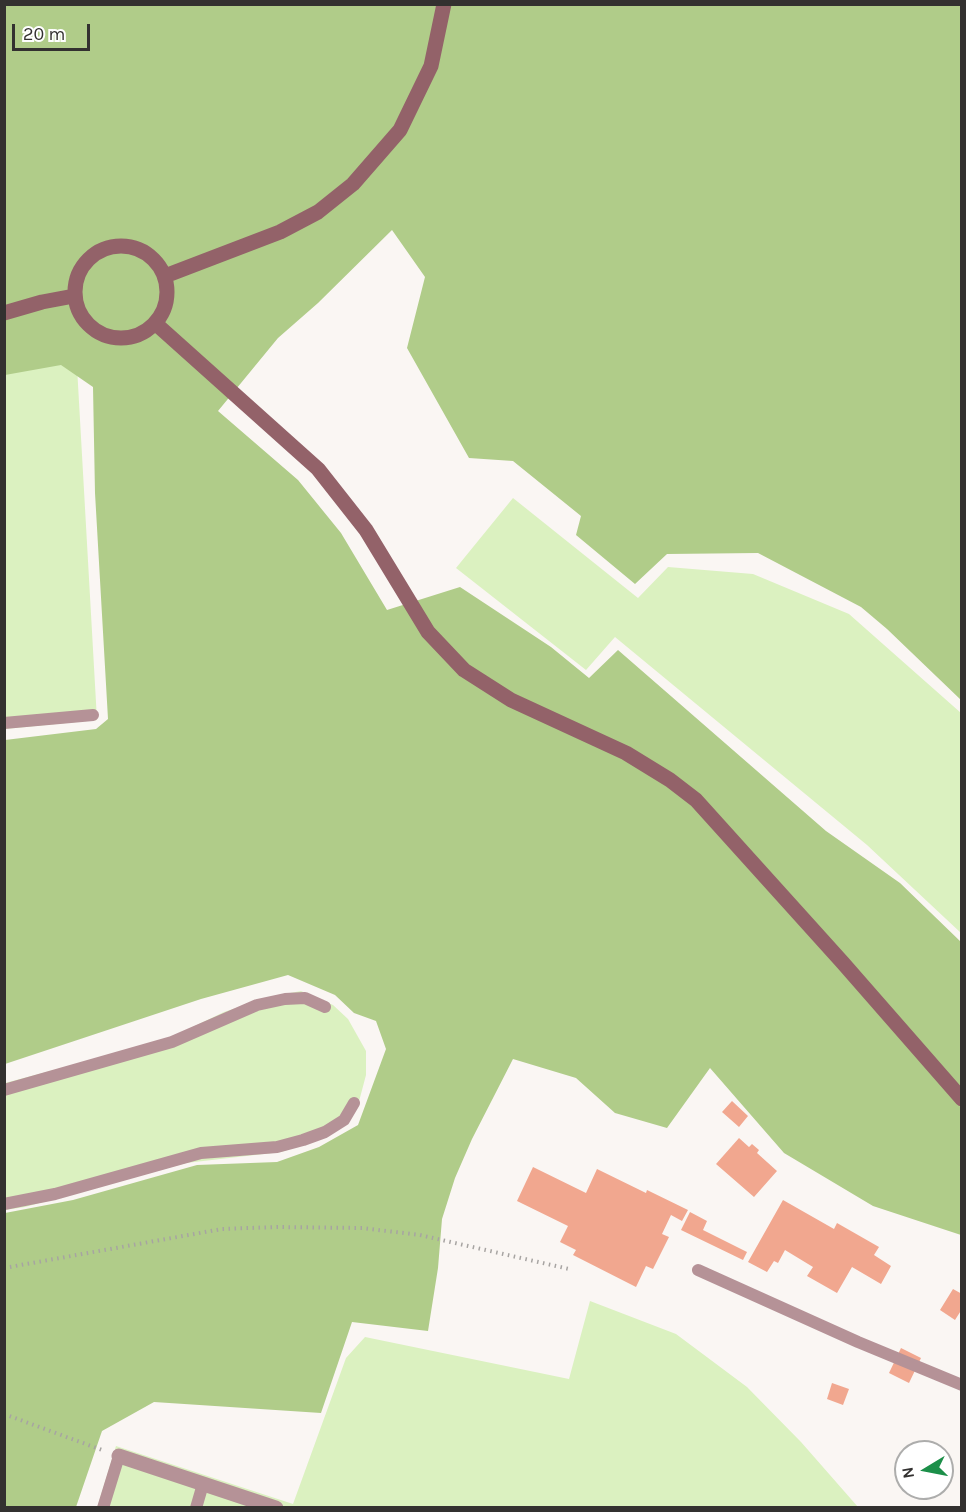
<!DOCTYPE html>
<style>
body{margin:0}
#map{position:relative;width:966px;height:1512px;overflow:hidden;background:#faf6f3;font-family:Karla,sans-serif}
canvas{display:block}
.frame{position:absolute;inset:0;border:6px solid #333130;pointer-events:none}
.north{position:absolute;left:894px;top:1440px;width:60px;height:60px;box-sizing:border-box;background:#fff;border:2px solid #adadac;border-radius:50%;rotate:260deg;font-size:16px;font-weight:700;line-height:24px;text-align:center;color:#333130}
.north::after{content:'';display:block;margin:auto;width:21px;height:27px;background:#1c8f49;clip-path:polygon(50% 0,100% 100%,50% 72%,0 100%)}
.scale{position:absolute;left:12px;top:24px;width:78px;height:27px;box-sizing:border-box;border:3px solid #333130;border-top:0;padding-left:8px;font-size:18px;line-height:21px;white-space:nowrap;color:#333130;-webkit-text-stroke:4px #fff;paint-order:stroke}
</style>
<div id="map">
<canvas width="966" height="1512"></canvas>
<div class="frame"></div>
<div class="north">N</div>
<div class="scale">20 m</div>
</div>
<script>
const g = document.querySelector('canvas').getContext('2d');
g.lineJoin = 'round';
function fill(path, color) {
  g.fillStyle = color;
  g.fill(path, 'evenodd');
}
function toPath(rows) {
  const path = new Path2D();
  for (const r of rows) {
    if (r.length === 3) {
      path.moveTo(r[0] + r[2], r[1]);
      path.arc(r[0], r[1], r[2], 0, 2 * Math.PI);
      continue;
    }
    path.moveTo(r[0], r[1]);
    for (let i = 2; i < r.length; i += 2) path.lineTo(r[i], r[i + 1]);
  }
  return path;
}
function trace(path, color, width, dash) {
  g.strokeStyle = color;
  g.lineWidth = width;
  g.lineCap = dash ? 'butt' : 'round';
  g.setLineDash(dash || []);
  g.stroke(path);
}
const green = toPath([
 [5,340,76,349,97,720,5,729],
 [513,498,638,598,668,567,753,574,849,614,961,713,961,933,867,845,615,637,586,670,456,568],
 [301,991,333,1005,348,1019,366,1051,366,1075,357,1109,315,1141,281,1152,186,1163,25,1207,5,1210,5,1083,137,1048,176,1035,224,1012,269,997],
 [590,1301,676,1334,747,1387,801,1442,858,1507,97,1508,116,1446,293,1504,346,1358,365,1337,569,1379]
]);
const forest = toPath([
 [5,5,961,5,961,700,887,629,861,607,758,553,667,554,635,584,576,535,581,516,513,461,469,458,407,348,425,277,392,230,318,303,278,338,218,411,298,480,341,533,387,610,460,587,551,647,589,678,618,650,826,831,900,883,961,942,961,1235,873,1206,784,1153,710,1068,667,1128,615,1113,576,1078,513,1059,472,1139,455,1178,442,1219,438,1268,428,1331,352,1322,321,1413,154,1402,102,1431,76,1507,5,1507,5,1213,73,1200,197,1165,277,1162,319,1147,358,1125,386,1049,376,1021,354,1013,335,995,288,975,201,999,5,1064,5,740,96,729,108,719,95,493,93,387,61,365,5,375]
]);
const building = toPath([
 [732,1101,748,1116,739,1127,722,1112],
 [739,1138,749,1147,752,1144,759,1150,757,1153,777,1171,754,1197,716,1164],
 [533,1167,586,1193,597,1169,646,1193,647,1190,688,1210,682,1221,671,1215,662,1234,669,1237,653,1269,646,1266,636,1287,573,1255,576,1250,560,1242,568,1226,517,1201],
 [783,1200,834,1229,837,1223,879,1247,874,1255,891,1266,881,1284,852,1267,837,1293,807,1276,813,1267,785,1250,778,1263,774,1261,767,1272,748,1262],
 [690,1212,707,1221,703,1230,747,1252,743,1260,681,1230],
 [953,1289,962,1294,962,1309,955,1320,940,1310],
 [901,1348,921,1358,909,1383,889,1373],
 [832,1383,849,1389,843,1405,827,1399]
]);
const path = toPath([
 [4,1268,222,1229,277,1227,362,1228,420,1235,569,1269],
 [4,1414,102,1450]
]);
const lane = toPath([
 [4,723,93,715],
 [4,1090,172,1042,257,1005,285,999,305,998,325,1007],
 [4,1204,55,1194,201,1153,277,1147,303,1140,325,1132,344,1120,354,1103],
 [698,1270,858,1342,962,1385],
 [103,1508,119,1456],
 [196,1508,203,1484]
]);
const street = toPath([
 [119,1456,276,1508]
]);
const secondary = toPath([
 [121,292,46],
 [165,276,280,232,318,212,353,184,400,130,431,66,444,4],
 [4,313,42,302,74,296],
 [155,323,318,469,366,530,428,632,464,670,511,700,626,753,670,780,696,800,843,963,962,1099]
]);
fill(green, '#dbf1c0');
fill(forest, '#b0cc89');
fill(building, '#f1a78f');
trace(path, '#a7a4a2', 4, [1.5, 4.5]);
trace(lane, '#b59297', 12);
trace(street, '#b59297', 15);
trace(secondary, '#936269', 15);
</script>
